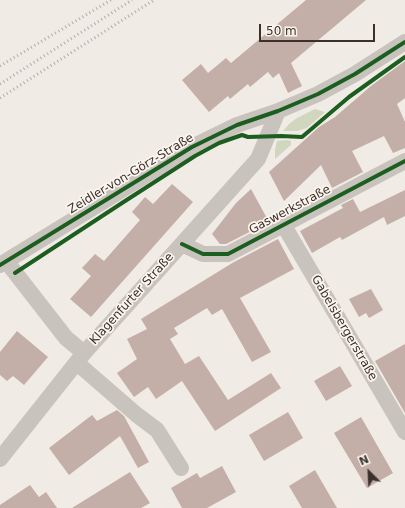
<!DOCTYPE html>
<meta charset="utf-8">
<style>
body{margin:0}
#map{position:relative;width:405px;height:508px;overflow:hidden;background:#f0ebe5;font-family:"DejaVu Sans",sans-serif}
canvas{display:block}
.north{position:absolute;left:349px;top:452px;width:40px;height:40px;-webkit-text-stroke:3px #fbf5ee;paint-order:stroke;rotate:336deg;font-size:11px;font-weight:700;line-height:16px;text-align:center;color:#3b302b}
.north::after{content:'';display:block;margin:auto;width:14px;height:18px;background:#3b302b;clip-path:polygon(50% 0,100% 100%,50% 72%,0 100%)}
.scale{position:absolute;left:259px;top:24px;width:116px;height:18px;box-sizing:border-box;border:2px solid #3b302b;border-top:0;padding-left:5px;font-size:12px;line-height:14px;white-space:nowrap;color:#3b302b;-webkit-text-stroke:3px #fbf5ee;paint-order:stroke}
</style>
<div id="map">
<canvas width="405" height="508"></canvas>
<div class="north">N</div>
<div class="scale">50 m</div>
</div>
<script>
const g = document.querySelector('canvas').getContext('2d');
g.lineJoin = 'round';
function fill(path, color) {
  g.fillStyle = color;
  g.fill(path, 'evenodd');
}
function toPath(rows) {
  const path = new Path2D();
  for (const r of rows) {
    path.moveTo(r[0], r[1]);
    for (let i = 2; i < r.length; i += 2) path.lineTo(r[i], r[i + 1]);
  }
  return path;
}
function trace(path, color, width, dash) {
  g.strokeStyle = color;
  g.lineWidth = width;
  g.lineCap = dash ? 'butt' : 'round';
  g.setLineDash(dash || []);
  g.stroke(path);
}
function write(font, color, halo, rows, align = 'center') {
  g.font = font + ' "DejaVu Sans",sans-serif';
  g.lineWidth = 3.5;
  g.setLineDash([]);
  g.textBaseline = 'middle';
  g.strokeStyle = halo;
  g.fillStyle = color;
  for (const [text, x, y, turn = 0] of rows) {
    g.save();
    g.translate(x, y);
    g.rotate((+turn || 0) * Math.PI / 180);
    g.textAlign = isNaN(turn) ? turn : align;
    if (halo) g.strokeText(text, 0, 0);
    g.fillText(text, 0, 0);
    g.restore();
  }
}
const green = toPath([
 [315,109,325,112,307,128,297,131,283,131,289,124,297,118],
 [287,140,291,141,291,145,275,159,275,150,277,141]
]);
const building = toPath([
 [306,0,366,0,291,63,302,86,288,93,279,73,273,78,268,72,250,87,248,84,230,99,228,96,209,112,182,80,201,64,208,73,226,58,231,63],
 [405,61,405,98,397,104,405,122,405,148,393,153,384,136,352,151,363,172,332,188,321,165,284,201,269,172,319,127,335,117,371,86],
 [172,184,193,202,91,317,70,299,91,276,82,268,95,254,104,261,140,220,132,212,145,197,153,204],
 [251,189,269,222,226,244,220,244,212,234,236,203],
 [405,190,405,216,387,225,384,217,342,240,340,237,312,253,300,231,343,208,341,205,353,199,360,212],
 [278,239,294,269,240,298,271,352,252,362,222,309,212,315,207,308,174,328,178,334,170,339,185,364,199,356,228,400,271,373,281,388,215,431,182,381,156,399,148,387,134,397,117,373,137,359,127,339,147,329,141,319,234,262],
 [371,289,383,310,369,318,366,313,359,317,349,299],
 [17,331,48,357,24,385,13,376,7,381,0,375,0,352],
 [405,344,405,413,375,361],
 [340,366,352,386,326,401,314,381],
 [117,410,124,416,149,462,138,468,120,436,69,475,49,448,92,415,97,421],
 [288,412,303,438,264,461,249,435],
 [361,417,393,473,367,488,334,433],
 [222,466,236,492,207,508,182,508,171,488,197,473,200,478],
 [315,470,337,508,302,508,289,486],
 [130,472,150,503,141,508,72,508],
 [30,485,39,497,46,492,57,508,0,508,0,505]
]);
const minor = toPath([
 [283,224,405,432],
 [182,244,203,254,228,254,405,161],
 [6,261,66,338,84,353],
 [0,265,192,147,237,125,278,111,318,94,355,74,405,42],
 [77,363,137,415,157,430,181,468],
 [0,459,84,353,258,159,278,111]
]);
const rail = toPath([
 [0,66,111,0],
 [0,84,132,0],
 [0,98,154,0]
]);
const cycleway = toPath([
 [182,244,203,254,228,254,405,161],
 [0,265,192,147,237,125,278,111,318,94,355,74,405,42],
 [15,273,122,203,195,156,219,143,242,135,248,137,281,136,302,137,349,97,405,57]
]);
const streetNames = [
 ["Zeidler-von-Görz-Straße",131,174,-31],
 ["Gaswerkstraße",290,210,-28],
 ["Klagenfurter Straße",132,299,-48],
 ["Gabelsbergerstraße",344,328,60]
];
fill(green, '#d1d6bf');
fill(building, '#c3afa7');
trace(minor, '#c9c3be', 16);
trace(rail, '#b1aca8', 3, [1, 3]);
trace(cycleway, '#1b5e20', 4);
write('12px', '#3b302b', '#fbf5ee', streetNames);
</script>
